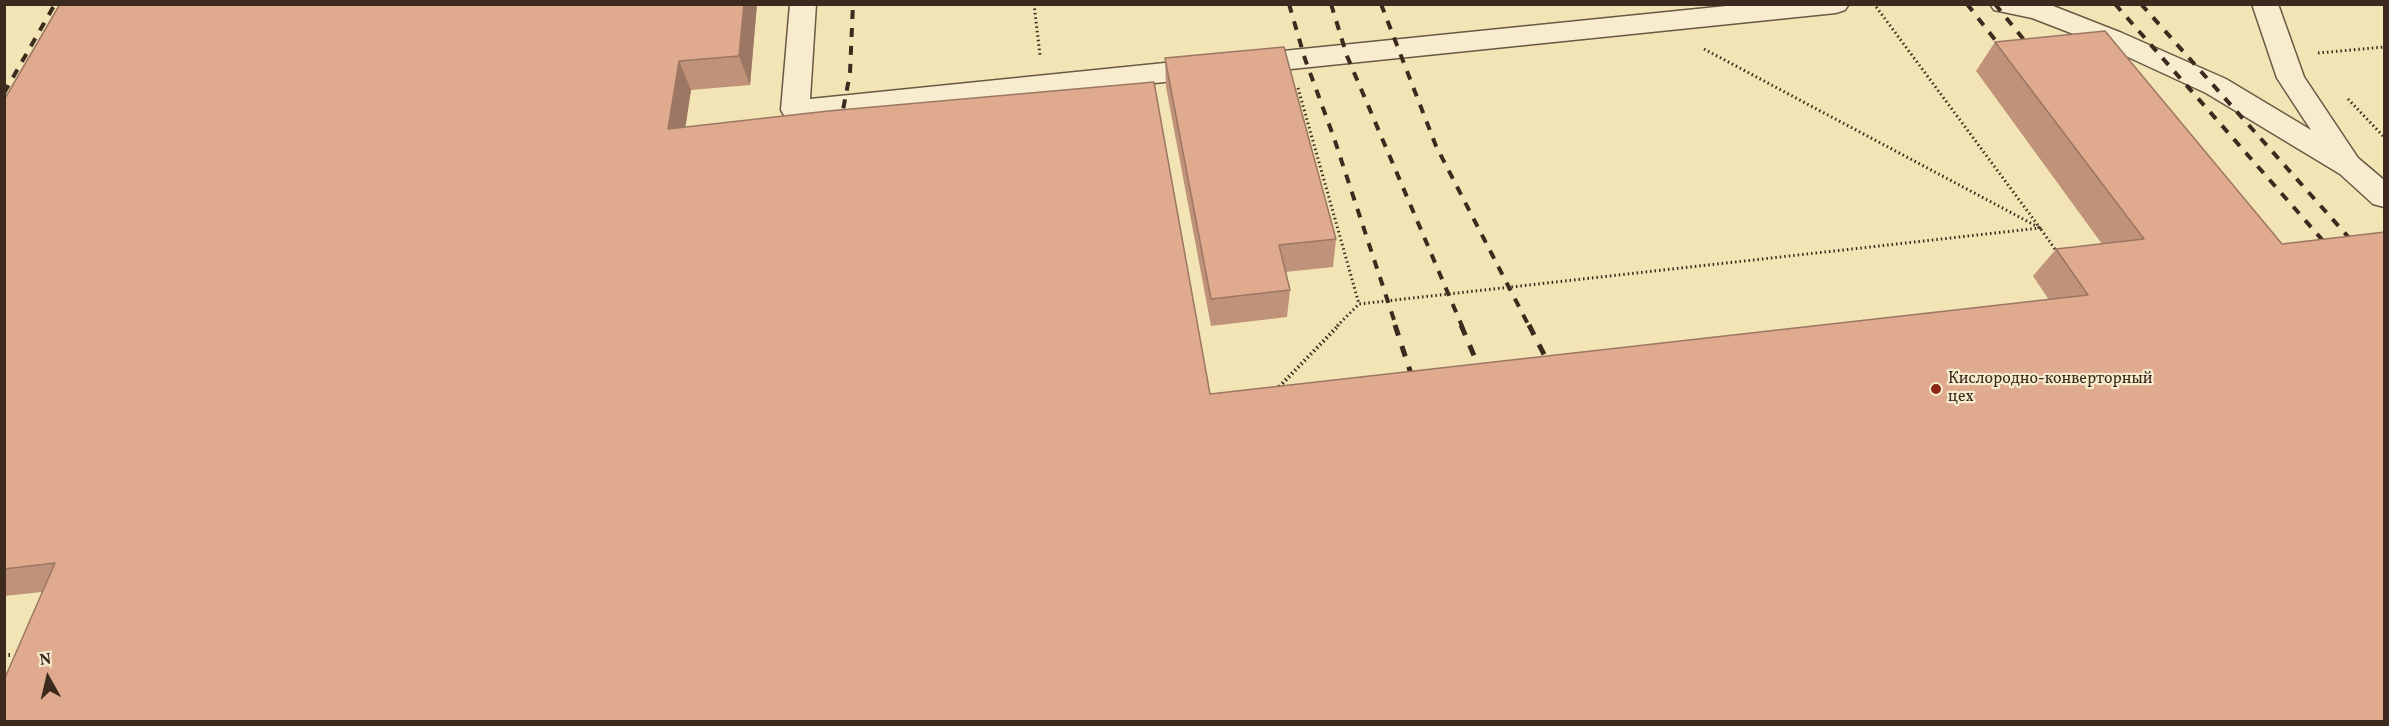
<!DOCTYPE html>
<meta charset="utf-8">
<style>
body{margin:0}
#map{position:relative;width:2389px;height:726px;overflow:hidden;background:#f2e4b4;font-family:Vollkorn,serif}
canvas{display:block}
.frame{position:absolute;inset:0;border:6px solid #3c2a1e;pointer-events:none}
.north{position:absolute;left:18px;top:648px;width:60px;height:60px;-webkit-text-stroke:4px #f7edce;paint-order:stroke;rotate:352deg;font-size:16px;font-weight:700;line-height:24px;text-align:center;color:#3c2a1e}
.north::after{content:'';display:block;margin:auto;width:21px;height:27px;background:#3c2a1e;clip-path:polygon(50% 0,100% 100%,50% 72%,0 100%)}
</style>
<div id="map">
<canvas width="2389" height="726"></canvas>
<div class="frame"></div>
<div class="north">N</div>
</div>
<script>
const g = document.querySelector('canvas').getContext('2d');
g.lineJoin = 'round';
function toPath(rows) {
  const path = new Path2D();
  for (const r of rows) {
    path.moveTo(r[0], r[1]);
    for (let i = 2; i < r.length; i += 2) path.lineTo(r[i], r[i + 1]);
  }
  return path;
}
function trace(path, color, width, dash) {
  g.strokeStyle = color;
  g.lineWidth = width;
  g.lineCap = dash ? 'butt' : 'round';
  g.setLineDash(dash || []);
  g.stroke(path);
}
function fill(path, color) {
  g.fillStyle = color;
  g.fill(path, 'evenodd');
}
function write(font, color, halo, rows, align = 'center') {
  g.font = font + ' Vollkorn,serif';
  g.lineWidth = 4.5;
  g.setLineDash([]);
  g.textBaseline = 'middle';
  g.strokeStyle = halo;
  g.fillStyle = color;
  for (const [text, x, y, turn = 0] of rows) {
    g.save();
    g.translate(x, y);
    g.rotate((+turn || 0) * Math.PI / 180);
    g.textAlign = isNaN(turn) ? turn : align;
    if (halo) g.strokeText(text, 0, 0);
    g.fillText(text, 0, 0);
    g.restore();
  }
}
const pathFar1 = toPath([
 [1034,4,1040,55],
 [1704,49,2040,228,2057,252],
 [2318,53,2384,47],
 [1298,88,1359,304],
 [2348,99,2384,137],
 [1337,326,1359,304,2040,228,1874,4]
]);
const path = toPath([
 [1276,390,1339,325],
 [4,655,11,655]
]);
const minor = toPath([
 [790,4,816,4,810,99,1746,4,1849,4,1845,10,1836,13,795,120,785,117,781,110,790,4],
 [1990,4,2048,4,2122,33,2226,79,2311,130,2277,78,2252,4,2278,4,2304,77,2358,158,2384,180,2384,207,2373,204,2340,174,2206,93,2102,45,2032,18,1994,10,1990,4]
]);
const railFar1 = toPath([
 [1289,4,1305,59,1334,138,1396,326],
 [1331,4,1347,56,1462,326],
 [1381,4,1436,146,1529,326],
 [1967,4,2007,55],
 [1995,4,2033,51],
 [2115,4,2333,252],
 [2141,4,2359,249],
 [4,93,55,4],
 [840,126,850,73,853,4]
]);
const rail = toPath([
 [1395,325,1415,386],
 [1461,325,1484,379],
 [1529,325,1552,370]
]);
const wall = toPath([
 [60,4,757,4,750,85,691,90,685,127,1210,394,2049,300,2033,276,2056,249,2102,244,1976,71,1995,42,2105,31,2385,722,42,592,4,596,4,100],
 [1165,58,1336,239,1333,267,1285,272,1290,290,1287,317,1211,326,1166,87]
]);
const shadedWall = toPath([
 [744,4,757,4,750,85,739,56],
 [679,61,691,90,681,157,668,129]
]);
const building = toPath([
 [60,4,744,4,739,56,679,61,668,129,828,111,1154,82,1210,394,2088,295,2056,249,2144,239,1995,42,2105,31,2282,244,2385,232,2385,722,4,722,4,680,55,563,4,569,4,100,60,4],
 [1284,47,1336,239,1279,245,1290,290,1211,299,1165,58,1284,47]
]);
const markers = [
 [1936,389,6,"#8f2418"]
];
const poiNames = [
 ["Кислородно-конверторный",1948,380],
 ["цех",1948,398]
];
trace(minor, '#6a5844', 3);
trace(pathFar1, '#3c2a1e', 3, [1.5, 3]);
trace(path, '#3c2a1e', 4, [1.5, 3]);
fill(minor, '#f7edce');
trace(railFar1, '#3c2a1e', 4, [9, 9]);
trace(rail, '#3c2a1e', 5, [11, 11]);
fill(wall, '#c09279');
fill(shadedWall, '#9c7763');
fill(building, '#dfaa8d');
trace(building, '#9c7763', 1.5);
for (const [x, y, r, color] of markers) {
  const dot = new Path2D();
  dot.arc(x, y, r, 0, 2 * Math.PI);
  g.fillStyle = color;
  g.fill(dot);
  trace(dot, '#f7edce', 2);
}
write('16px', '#3c2a1e', '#f7edce', poiNames, 'left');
</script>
